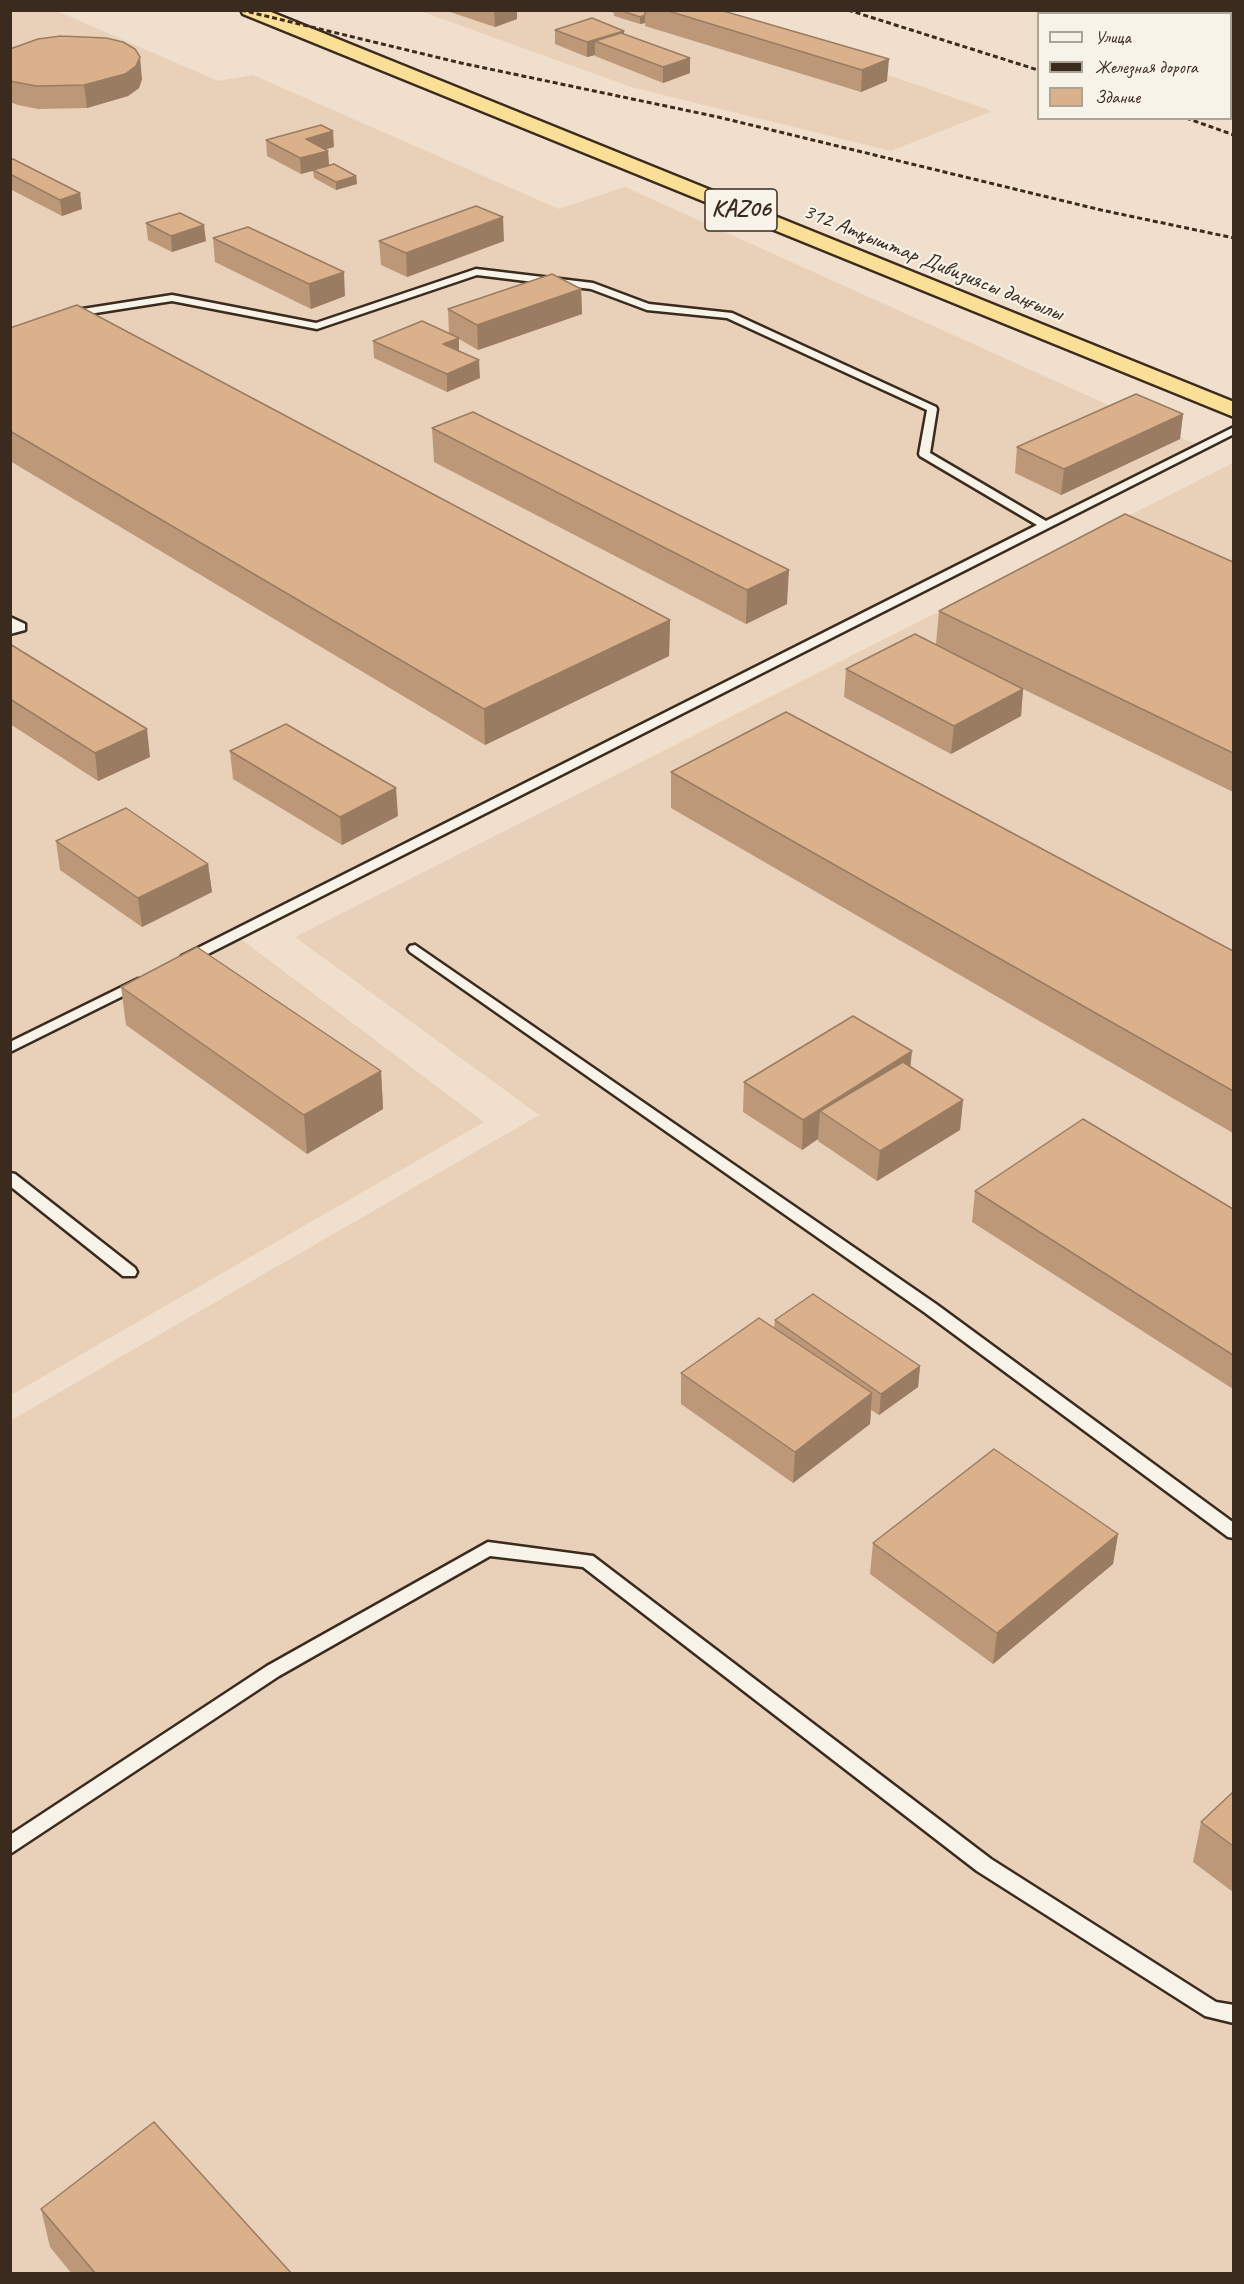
<!DOCTYPE html>
<meta charset="utf-8">
<style>
body{margin:0}
#map{position:relative;width:1244px;height:2284px;overflow:hidden;background:#efdfcc;font-family:Caveat,sans-serif}
canvas{display:block}
.frame{position:absolute;inset:0;border:12px solid #3b2a1e;pointer-events:none}
.legend{position:absolute;left:1037px;top:12px;width:195px;height:108px;box-sizing:border-box;background:#f7f3e8;border:2px solid #aca397;margin:0;padding:8px 10px;list-style:none;font-size:18px;color:#3b2a1e}
.legend li{display:flex;align-items:center;gap:12px;height:30px}
.legend b{width:30px;border:2px solid #aca397}
</style>
<div id="map">
<canvas width="1244" height="2284"></canvas>
<div class="frame"></div>
<ul class="legend">
<li><b style="height:8px;background:#f7f3e8"></b>Улица</li>
<li><b style="height:8px;background:#3b2a1e"></b>Железная дорога</li>
<li><b style="height:16px;background:#dbb18c"></b>Здание</li>
</ul>
</div>
<script>
const g = document.querySelector('canvas').getContext('2d');
g.lineJoin = 'round';
function fill(path, color) {
  g.fillStyle = color;
  g.fill(path, 'evenodd');
}
function toPath(rows) {
  const path = new Path2D();
  for (const r of rows) {
    path.moveTo(r[0], r[1]);
    for (let i = 2; i < r.length; i += 2) path.lineTo(r[i], r[i + 1]);
  }
  return path;
}
function trace(path, color, width, dash) {
  g.strokeStyle = color;
  g.lineWidth = width;
  g.lineCap = dash ? 'butt' : 'round';
  g.setLineDash(dash || []);
  g.stroke(path);
}
function write(font, color, halo, rows, align = 'center') {
  g.font = font + ' Caveat,sans-serif';
  g.lineWidth = 4.5;
  g.setLineDash([]);
  g.textBaseline = 'middle';
  g.strokeStyle = halo;
  g.fillStyle = color;
  for (const [text, x, y, turn = 0] of rows) {
    g.save();
    g.translate(x, y);
    g.rotate((+turn || 0) * Math.PI / 180);
    g.textAlign = isNaN(turn) ? turn : align;
    if (halo) g.strokeText(text, 0, 0);
    g.fillText(text, 0, 0);
    g.restore();
  }
}
const built = toPath([
 [11,11,57,11,218,81,253,75,559,209,625,187,1206,449,241,939,484,1122,11,1395],
 [420,11,650,11,894,77,992,111,891,151,631,87],
 [1233,463,1233,2273,11,2273,10,1421,539,1115,295,937]
]);
const lane = toPath([
 [476,269,593,283,649,304,732,313,936,407,937,409,930,453,1046,521,1234,427,1234,434,192,962,182,962,180,959,182,956,1037,525,920,456,919,454,927,410,727,318,647,310,591,289,477,275,317,329,172,301,70,317,65,314,70,311,172,295,316,323,476,269],
 [10,617,25,624,25,630,10,634,10,617],
 [415,945,936,1304,1234,1523,1234,1538,1228,1537,924,1312,410,952,408,949,410,946,415,945],
 [138,979,143,980,145,983,143,986,10,1052,10,1042,138,979],
 [10,1173,15,1174,135,1268,137,1272,135,1276,123,1276,10,1186,10,1173],
 [488,1542,593,1556,991,1859,1216,2002,1234,2005,1234,2023,1205,2016,977,1871,583,1567,490,1556,279,1676,10,1854,10,1835,267,1666,488,1542]
]);
const secondary = toPath([
 [1076,10,1102,10,1104,14,1078,14,1076,10],
 [1230,33,1234,33,1234,43,1230,43,1230,33]
]);
const highway = toPath([
 [241,10,266,10,1234,402,1234,417,243,14,241,10]
]);
const rail = toPath([
 [241,10,461,63,718,117,1101,210,1234,238],
 [848,10,1038,70],
 [1186,118,1234,135]
]);
const wall = toPath([
 [444,10,517,10,517,19,495,27],
 [606,10,720,10,887,81,861,92,645,26,645,23,640,24,614,16,614,13],
 [555,30,624,34,690,73,663,83,595,56,595,55,587,57,555,44],
 [10,49,142,79,139,88,128,96,87,108,38,109,18,105,10,102],
 [266,140,334,147,325,149,328,151,329,165,356,176,357,184,336,190,314,178,313,171,301,174,267,156],
 [10,159,80,193,82,209,62,216,10,189],
 [146,223,206,241,172,252,148,240],
 [213,238,345,296,311,309,215,262],
 [379,241,504,241,407,277,381,265],
 [581,289,582,314,478,350,459,339,459,352,480,378,447,392,374,358,373,341,449,334,448,309],
 [10,328,670,620,669,656,485,745,10,461],
 [1183,414,1180,439,1061,495,1015,473,1017,447],
 [432,428,787,604,746,624,434,462],
 [1233,562,1233,792,1023,689,1021,716,951,754,844,697,846,669,936,644,939,611],
 [10,644,150,757,98,781,10,724],
 [230,751,398,816,342,845,233,779],
 [671,772,1233,951,1233,1133,671,808],
 [56,841,208,864,212,892,142,927,60,870],
 [121,987,381,1071,383,1109,307,1154,126,1025],
 [911,1067,963,1100,960,1130,877,1181,818,1141,818,1139,802,1150,743,1112,744,1082],
 [975,1191,1233,1209,1233,1389,972,1222],
 [775,1320,920,1366,918,1387,879,1415,871,1410,870,1424,793,1483,681,1404,681,1373,774,1328],
 [1118,1534,1113,1564,993,1664,870,1574,873,1543],
 [1233,1792,1233,1892,1193,1862,1201,1822],
 [41,2209,292,2274,72,2274,50,2247]
]);
const shadedWall = toPath([
 [494,10,517,10,517,19,495,27],
 [645,15,645,23,640,24,640,17],
 [624,31,624,45,595,41,595,55,587,57,587,42],
 [140,57,142,79,139,88,128,96,87,108,84,85],
 [690,58,690,73,663,83,663,67],
 [889,59,887,81,861,92,862,70],
 [333,131,334,147,307,155,306,139],
 [328,151,329,166,301,174,300,158],
 [356,176,357,184,336,190,336,182],
 [80,193,82,209,62,216,60,200],
 [503,217,504,241,407,277,406,253],
 [204,225,206,241,172,252,171,236],
 [344,272,345,296,311,309,309,284],
 [581,289,582,314,478,350,477,325],
 [459,338,459,355,443,344],
 [479,360,480,378,447,392,447,374],
 [1183,414,1180,439,1061,495,1064,469],
 [789,570,787,604,746,624,747,590],
 [670,620,669,656,485,745,484,709],
 [1023,689,1021,716,951,754,954,726],
 [147,729,150,757,98,781,95,753],
 [396,788,398,816,342,845,340,817],
 [208,864,212,892,142,927,138,898],
 [912,1051,909,1081,820,1111,818,1139,802,1150,803,1120],
 [381,1071,383,1109,307,1154,304,1115],
 [963,1100,960,1130,877,1181,880,1151],
 [920,1366,918,1387,879,1415,881,1394],
 [872,1393,870,1424,793,1483,795,1452],
 [1118,1534,1113,1564,993,1664,997,1633]
]);
const building = toPath([
 [619,10,645,10,645,15,640,17,619,10],
 [665,10,720,10,889,59,862,70,665,10],
 [592,18,624,31,587,42,555,30,592,18],
 [621,33,690,58,663,67,595,41,621,33],
 [61,36,106,38,123,42,135,49,140,57,136,66,125,74,84,85,36,86,15,82,10,81,10,49,38,39,61,36],
 [321,125,333,131,306,139,328,151,300,158,266,140,321,125],
 [10,159,13,159,80,193,60,200,10,174,10,159],
 [334,164,356,176,336,182,313,170,334,164],
 [476,206,503,217,406,253,379,241,476,206],
 [180,213,204,225,171,236,146,223,180,213],
 [248,227,344,272,309,284,213,238,248,227],
 [552,274,581,289,477,325,448,309,552,274],
 [77,305,670,620,484,709,10,431,10,328,77,305],
 [422,321,459,338,443,344,479,360,447,374,373,341,422,321],
 [1136,394,1183,414,1064,469,1017,447,1136,394],
 [473,412,789,570,747,590,432,428,473,412],
 [1125,514,1233,562,1233,753,939,611,1125,514],
 [915,634,1023,689,954,726,846,669,915,634],
 [10,644,147,729,95,753,10,699,10,644],
 [786,712,1233,951,1233,1091,671,772,786,712],
 [286,724,396,788,340,817,230,751,286,724],
 [126,808,208,864,138,898,56,841,126,808],
 [197,947,381,1071,304,1115,121,987,197,947],
 [853,1016,912,1051,803,1120,744,1082,853,1016],
 [903,1062,963,1100,880,1151,820,1111,903,1062],
 [1083,1119,1233,1209,1233,1355,975,1191,1083,1119],
 [813,1294,920,1366,881,1394,775,1320,813,1294],
 [759,1318,872,1393,795,1452,681,1373,759,1318],
 [994,1449,1118,1534,997,1633,873,1543,994,1449],
 [1233,1792,1233,1846,1201,1822,1233,1792],
 [154,2122,292,2274,96,2274,41,2209,154,2122]
]);
const farStreetnames = [
 ["312 Атқыштар Дивизиясы даңғылы",933,263,22]
];
const shields = [
 [741,210,72]
];
const shieldNames = [
 ["KАZ06",741,210]
];
fill(built, '#e9d1b9');
trace(lane, '#3b2a1e', 5);
trace(secondary, '#3b2a1e', 5);
trace(highway, '#3b2a1e', 5);
fill(lane, '#f7f3e8');
fill(secondary, '#f7f3e8');
fill(highway, '#fadf96');
trace(rail, '#3b2a1e', 3, [5, 3]);
fill(wall, '#bc9878');
fill(shadedWall, '#997c62');
fill(building, '#dbb18c');
trace(building, '#997c62', 1.5);
write('22px', '#3b2a1e', '#f7f3e8', farStreetnames);
for (const [x, y, w] of shields) {
  const box = new Path2D();
  box.roundRect(x - w / 2, y - 21, w, 42, 4.5);
  g.fillStyle = '#f7f3e8';
  g.fill(box);
  trace(box, '#3b2a1e', 1.5);
}
write('bold 24px', '#3b2a1e', null, shieldNames);
</script>
